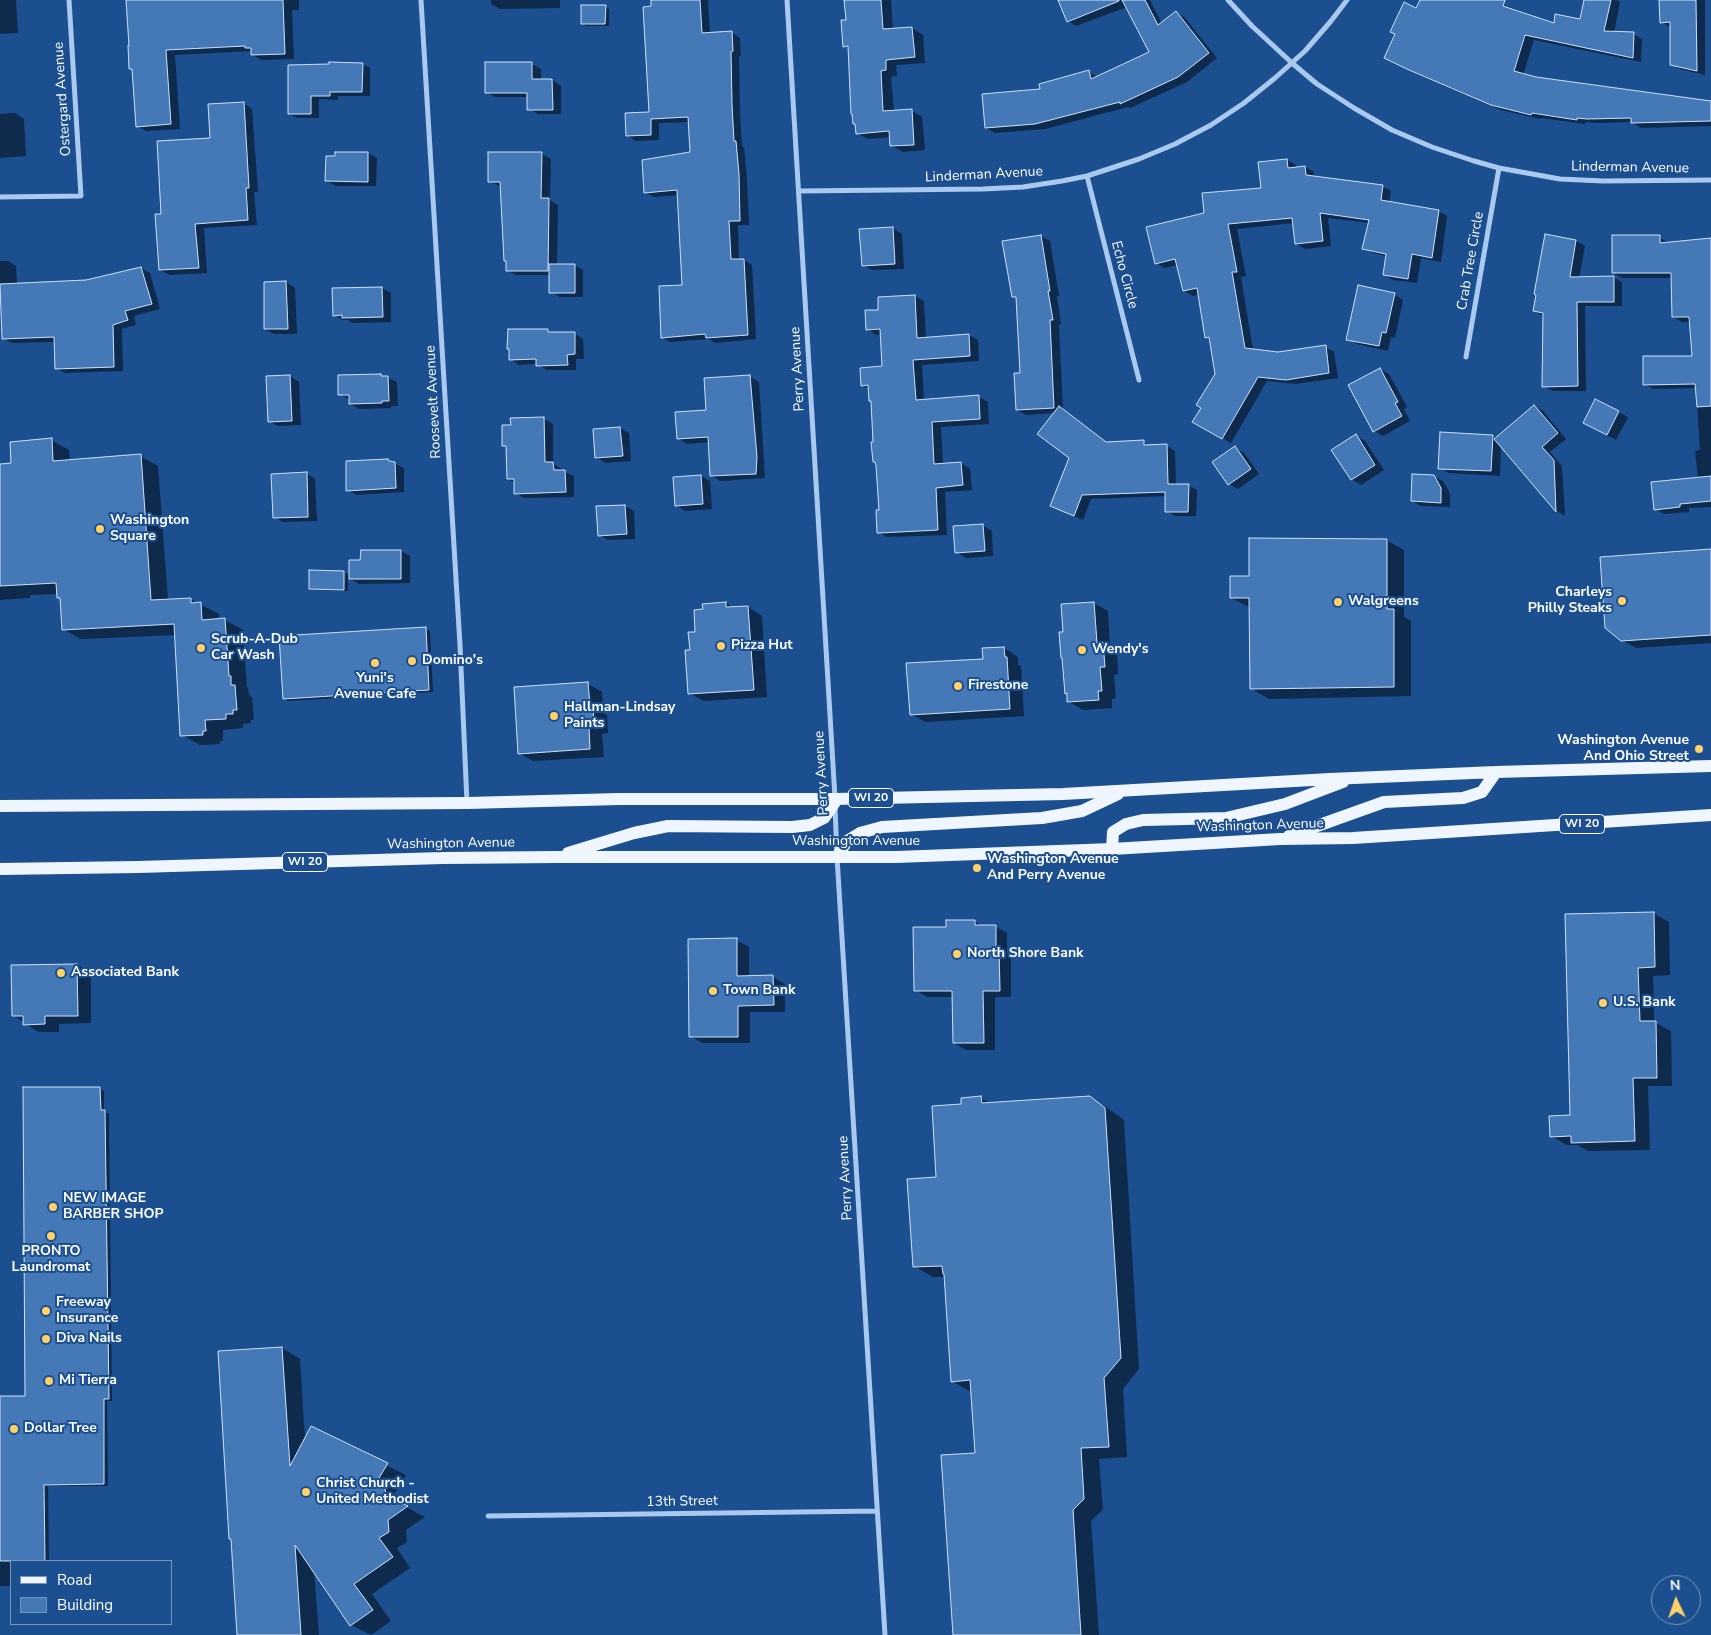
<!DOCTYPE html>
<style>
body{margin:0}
#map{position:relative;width:1711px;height:1635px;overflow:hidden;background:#1b4f8f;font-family:"Nunito Sans",sans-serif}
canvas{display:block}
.legend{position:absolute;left:10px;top:1560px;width:162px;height:65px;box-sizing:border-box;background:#1b4f8f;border:1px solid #7695bc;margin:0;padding:6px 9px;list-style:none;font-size:15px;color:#fff}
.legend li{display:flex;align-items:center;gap:10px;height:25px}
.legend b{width:25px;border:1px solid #7695bc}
.north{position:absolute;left:1651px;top:1575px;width:50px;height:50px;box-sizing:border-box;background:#1b4f8f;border:1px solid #7695bc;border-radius:50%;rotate:357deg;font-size:14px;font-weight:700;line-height:20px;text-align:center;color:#fff}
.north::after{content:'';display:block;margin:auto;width:18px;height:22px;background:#ffd166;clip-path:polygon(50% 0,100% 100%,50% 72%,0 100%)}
</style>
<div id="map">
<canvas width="1711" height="1635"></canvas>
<ul class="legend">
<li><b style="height:6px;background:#f0f6ff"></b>Road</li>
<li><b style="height:14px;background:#4478b7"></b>Building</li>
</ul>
<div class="north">N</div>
</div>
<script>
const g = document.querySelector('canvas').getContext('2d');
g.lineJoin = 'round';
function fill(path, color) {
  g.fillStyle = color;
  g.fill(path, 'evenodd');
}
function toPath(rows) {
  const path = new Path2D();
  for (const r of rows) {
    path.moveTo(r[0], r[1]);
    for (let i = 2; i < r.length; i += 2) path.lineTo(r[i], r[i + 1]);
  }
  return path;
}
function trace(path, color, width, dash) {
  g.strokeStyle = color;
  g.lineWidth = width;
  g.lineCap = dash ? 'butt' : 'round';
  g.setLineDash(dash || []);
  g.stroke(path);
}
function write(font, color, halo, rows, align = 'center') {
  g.font = font + ' "Nunito Sans",sans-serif';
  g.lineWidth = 4;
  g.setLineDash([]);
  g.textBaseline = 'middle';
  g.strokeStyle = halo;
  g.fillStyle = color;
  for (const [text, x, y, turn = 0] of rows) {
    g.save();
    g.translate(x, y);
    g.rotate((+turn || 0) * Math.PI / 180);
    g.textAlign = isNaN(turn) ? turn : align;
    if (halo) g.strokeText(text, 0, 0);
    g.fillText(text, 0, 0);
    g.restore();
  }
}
const shadow = toPath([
 [0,0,16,0,18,33,0,34],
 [127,0,299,0,299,10,292,10,294,59,262,60,252,55,252,51,175,55,180,129,146,131,137,126,133,70,130,68,131,47],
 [491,0,560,0,560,8,500,9,491,4],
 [652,0,708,0,710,34,732,33,740,38,741,56,739,56,740,110,742,146,744,147,747,179,749,225,738,225,739,260,744,260,752,265,756,339,715,343,709,339,670,342,662,337,684,286,679,195,654,197,645,192,691,153,689,122,659,123,659,140,636,141,628,136,651,113],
 [846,0,891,0,893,30,912,28,923,35,925,63,896,65,897,76,891,77,894,112,911,110,922,117,925,150,903,152,892,146,891,137,868,139,857,133,849,49,844,46,847,21],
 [1059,0,1150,0,1162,24,1176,12,1185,18,1217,58,1187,82,1130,108,1128,107,1045,129,995,133,986,128,1042,90,1089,72,1098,77,1151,52,1127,7,1076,26,1068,21],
 [1422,0,1490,0,1555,24,1581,21,1585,0,1616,0,1620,2,1614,33,1633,34,1642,39,1641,62,1534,40,1523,75,1536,78,1711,102,1711,126,1641,128,1632,122,1597,123,1586,122,1585,124,1541,118,1540,119,1501,110,1419,75,1394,63],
 [1660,0,1705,0,1705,75,1680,69,1671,64,1671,28,1662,22],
 [605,7,609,9,609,26,586,26,582,24],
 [362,64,370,68,370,96,338,96,338,100,319,99,319,118,297,118,289,114,290,66],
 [532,64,541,69,541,80,552,80,561,86,561,114,538,114,529,109,529,97,495,97,486,92],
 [243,103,252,109,258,192,254,192,257,225,204,228,207,273,170,275,160,270,162,215,211,139],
 [15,113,24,119,26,156,0,158,0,114],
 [368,153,377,158,376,186,336,186,327,181,336,157],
 [542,154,551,159,550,200,558,205,557,265,574,265,583,270,583,297,560,297,551,292,551,275,516,275,507,270,501,187,489,181],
 [1287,160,1296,165,1296,168,1305,167,1314,172,1314,177,1382,186,1391,191,1389,203,1438,211,1447,216,1441,262,1421,258,1417,283,1393,280,1384,275,1387,256,1373,253,1364,248,1370,223,1328,218,1331,246,1305,249,1297,244,1294,223,1237,229,1246,276,1241,277,1253,350,1278,353,1325,347,1334,352,1338,378,1296,384,1267,381,1231,443,1194,421,1202,408,1216,374,1211,340,1206,337,1200,294,1193,296,1184,291,1178,265,1165,268,1156,263,1205,214,1262,189],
 [893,228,902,234,904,269,872,270,863,265],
 [1041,236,1050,241,1059,296,1057,296,1061,324,1059,325,1063,410,1107,443,1143,442,1151,446,1167,446,1175,451,1176,485,1188,485,1197,490,1196,516,1175,516,1166,511,1166,496,1091,499,1083,520,1051,505,1071,458,1055,413,1026,415,1017,410,1021,374,1018,299,1013,297],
 [1546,236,1576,241,1585,246,1579,278,1613,277,1622,282,1622,306,1585,306,1586,391,1552,391,1543,386,1544,316,1534,311],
 [1659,237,1668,243,1711,240,1711,507,1689,508,1689,512,1664,514,1655,509,1698,479,1695,451,1700,450,1696,388,1653,389,1644,384,1694,357,1691,322,1682,322,1673,317,1672,278,1622,278,1613,273],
 [0,261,8,261,16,266,17,284,86,282,141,268,150,273,160,309,134,316,136,325,122,329,123,371,65,373,56,368,55,342,12,343,3,338,2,302,0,302],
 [286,282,295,288,297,334,274,334,265,329],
 [382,288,391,293,391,322,352,323,348,320,343,320,334,315],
 [1394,294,1403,300,1395,338,1391,337,1388,351,1357,344,1348,339],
 [915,296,924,301,926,338,969,335,978,340,979,361,922,365,924,400,979,397,988,402,989,424,941,427,943,465,961,463,970,469,972,490,945,492,947,535,887,537,878,532,880,511,872,401,870,389,862,385,884,367,882,334,876,335,867,329,879,311],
 [548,330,554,333,574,333,583,339,584,359,576,359,576,370,547,370,537,364,519,365,510,359,510,349],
 [1380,369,1389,374,1407,407,1404,409,1410,421,1383,436,1374,431],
 [381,375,397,382,398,406,391,406,391,408,359,409,350,404,350,400,340,394,339,377],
 [290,376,299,382,301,425,278,426,269,421,267,377],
 [750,377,759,382,765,478,720,481,711,475,710,442,687,444,678,438],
 [1596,400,1628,417,1616,440,1593,428],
 [1534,406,1543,411,1566,439,1550,452,1562,466,1565,516,1557,511,1501,445,1500,476,1449,473,1440,468,1492,436,1496,438],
 [544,419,553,424,553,464,562,469,562,471,574,476,574,497,524,498,515,493,515,483,508,479,508,448,504,446],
 [620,428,629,433,631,461,606,463,597,458],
 [1356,436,1365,441,1384,470,1361,485,1351,479],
 [51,440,69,450,70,461,140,456,158,466,168,600,190,599,219,614,219,620,225,620,243,630,247,687,248,688,249,695,252,697,254,720,251,720,251,723,243,724,243,728,223,730,223,741,220,741,220,744,200,745,182,735,176,635,81,639,63,629,61,599,58,598,58,594,30,595,30,598,0,600,0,465,13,464],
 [1235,448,1244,453,1259,474,1238,489,1229,484],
 [388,460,404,468,404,492,357,495,348,490],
 [306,473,315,479,317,521,283,522,274,517],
 [701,476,710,481,712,509,685,511,676,505,674,478],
 [1434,476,1444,482,1450,494,1450,507,1421,506,1412,501],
 [625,506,634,511,635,539,608,540,599,535],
 [982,525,992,531,993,556,966,558,957,552],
 [1386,540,1404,550,1404,617,1411,621,1411,696,1269,699,1252,689,1251,608,1231,598,1250,577],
 [1711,550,1711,643,1636,648,1622,640],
 [401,551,410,556,410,583,359,584,348,578,348,591,314,590,310,588,310,571,344,572,350,576,362,561],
 [726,603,734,608,748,607,762,616,767,697,704,701,689,693,691,651,697,633],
 [1094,603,1108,611,1110,648,1117,651,1118,674,1114,675,1116,698,1112,699,1112,708,1083,710,1069,702,1068,694,1066,693,1064,633],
 [425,628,430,631,433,692,288,701,284,699],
 [1004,648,1018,657,1018,665,1021,666,1024,716,925,722,911,714,984,660],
 [588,684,602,692,603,713,607,715,608,733,602,734,604,757,533,761,519,753],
 [1653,913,1669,922,1670,975,1653,976,1654,1004,1654,1022,1671,1031,1672,1086,1648,1086,1650,1150,1588,1151,1577,1145,1567,1145,1551,1136,1571,1117],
 [974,921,983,926,995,926,1007,933,1007,953,1011,955,1011,997,995,997,995,1050,966,1050,954,1043,954,997,927,997,915,990,947,928],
 [736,940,749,947,749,977,773,977,785,984,785,1012,750,1012,750,1043,702,1043,690,1036],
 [77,965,91,973,91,1023,59,1024,59,1032,38,1032,13,1015,12,966],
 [100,1089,104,1091,104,1111,109,1114,112,1401,107,1401,108,1486,48,1486,49,1561,11,1561,11,1586,0,1586,0,1397,27,1397],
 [981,1098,992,1104,1090,1098,1109,1109,1124,1120,1139,1369,1123,1389,1127,1457,1099,1459,1103,1509,1091,1521,1099,1635,954,1635,976,1454,971,1392,952,1381,946,1277,933,1277,914,1266,937,1178,962,1105],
 [282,1348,300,1359,305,1439,311,1428,406,1475,394,1494,404,1500,404,1506,425,1517,406,1530,407,1542,397,1548,410,1568,372,1594,391,1621,371,1635,351,1625,314,1571,319,1635,238,1635]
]);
const building = toPath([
 [126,0,283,0,285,54,251,55,251,48,245,48,245,46,166,50,171,124,136,127,132,69,129,69,128,45,129,46,126,0],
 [651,0,700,0,702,33,732,31,733,51,731,52,732,104,734,141,736,141,739,174,740,221,729,221,731,259,744,259,748,335,706,338,705,334,661,338,659,286,682,285,677,190,644,193,642,160,690,152,688,117,651,119,651,135,626,136,625,113,649,112,643,7,651,6,651,0],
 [844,0,881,0,883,29,912,27,915,57,886,60,886,70,881,71,883,111,912,109,914,145,890,146,889,131,856,134,855,124,853,124,852,114,851,114,848,46,843,47,841,20,846,20,844,0],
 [1058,0,1119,0,1119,1,1067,22,1058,0],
 [1122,0,1145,0,1158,25,1176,11,1209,53,1178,77,1120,104,1120,102,1035,124,985,128,982,94,1040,89,1039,84,1089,70,1091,79,1149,52,1122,0],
 [1420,0,1505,0,1503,6,1554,23,1555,14,1580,19,1584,0,1611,0,1604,31,1634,32,1633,58,1525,35,1514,71,1536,77,1711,101,1711,121,1631,123,1631,118,1587,119,1577,118,1577,120,1532,113,1531,115,1491,105,1409,70,1384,58,1395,34,1390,32,1404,2,1416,8,1420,0],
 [1659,0,1696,0,1697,71,1670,65,1670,22,1660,23,1659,0],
 [581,5,606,5,605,24,581,24,581,5],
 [329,62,363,63,362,92,330,92,330,96,311,96,311,114,288,114,288,65,329,64,329,62],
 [485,62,532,62,532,79,552,79,553,110,527,110,527,93,485,93,485,62],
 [244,102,249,188,246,188,248,220,195,224,199,268,159,270,155,214,161,214,157,141,210,138,208,104,244,102],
 [335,152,368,152,368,182,325,181,326,156,335,156,335,152],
 [488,152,542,152,541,198,549,198,548,271,506,271,506,261,504,261,500,182,488,182,488,152],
 [1287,159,1288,168,1305,166,1306,175,1383,185,1381,200,1439,210,1432,258,1412,254,1408,279,1383,275,1386,254,1362,249,1369,220,1320,213,1323,241,1295,244,1292,218,1228,224,1237,272,1232,272,1245,348,1278,352,1326,345,1329,373,1286,380,1258,377,1222,439,1192,422,1201,408,1196,405,1215,374,1209,337,1205,338,1197,288,1183,291,1175,259,1155,264,1146,227,1204,213,1202,193,1261,188,1258,162,1287,159],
 [893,227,895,264,862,266,859,229,893,227],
 [1545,234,1576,240,1570,277,1614,276,1614,302,1577,302,1578,386,1542,387,1543,313,1533,311,1536,295,1534,294,1545,234],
 [1041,235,1050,291,1048,291,1053,320,1050,320,1054,408,1016,410,1014,373,1020,373,1016,297,1012,297,1002,241,1041,235],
 [1612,235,1660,235,1660,243,1711,238,1711,406,1697,407,1695,384,1643,385,1643,356,1692,356,1689,317,1672,317,1671,273,1612,273,1612,235],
 [549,264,575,264,575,293,549,293,549,264],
 [141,267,152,304,125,311,128,320,113,325,114,367,55,369,54,337,2,339,0,284,86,280,141,267],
 [286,281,288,329,264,329,264,282,286,281],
 [1358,285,1395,293,1386,333,1382,332,1379,346,1346,340,1358,285],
 [382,287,383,317,342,318,342,315,333,316,332,288,382,287],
 [915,295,917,338,969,334,970,356,913,360,916,400,979,395,980,419,932,422,934,464,961,462,963,485,936,488,938,530,880,533,877,533,876,510,879,510,876,466,875,462,873,462,871,442,873,442,871,401,869,401,868,385,861,386,860,368,882,366,880,329,866,330,865,310,878,310,878,297,915,295],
 [508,329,548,329,548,332,575,332,575,354,567,355,568,365,536,366,536,359,509,360,509,349,507,349,508,329],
 [1380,368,1398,402,1395,403,1402,416,1373,432,1348,385,1380,368],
 [381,374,381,376,388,376,389,401,382,401,382,403,349,404,349,395,338,395,338,375,381,374],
 [290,375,292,421,268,422,266,376,290,375],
 [750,375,757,457,756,474,710,476,708,437,677,439,675,412,706,410,704,378,750,375],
 [1595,399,1619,411,1607,435,1583,423,1595,399],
 [1534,405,1558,433,1542,447,1554,460,1556,512,1494,439,1534,405],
 [1059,406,1106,442,1144,440,1144,445,1167,444,1168,484,1189,484,1188,512,1165,512,1165,492,1082,495,1074,516,1050,506,1069,458,1037,434,1059,406],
 [544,417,545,462,553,462,554,470,565,470,566,492,514,494,514,479,507,479,506,446,502,446,502,425,511,425,510,418,544,417],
 [620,427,623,456,595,458,593,429,620,427],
 [1440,432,1493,435,1491,471,1438,469,1440,432],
 [1356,434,1375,465,1351,480,1331,450,1356,434],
 [52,438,53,461,141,454,151,600,191,598,191,603,201,602,202,620,225,618,229,676,231,676,231,685,235,685,237,710,233,710,233,714,226,714,226,719,205,720,206,731,203,731,203,735,180,736,174,624,62,630,60,598,57,598,56,583,0,586,0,464,11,463,10,442,52,438],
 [1235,446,1251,469,1228,485,1212,462,1235,446],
 [388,459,389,461,395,462,396,488,346,491,346,461,388,459],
 [307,472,308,517,273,518,271,474,307,472],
 [1412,474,1434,475,1441,488,1441,503,1411,501,1412,474],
 [701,475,703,504,675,506,673,477,701,475],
 [1711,476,1711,501,1680,504,1680,507,1654,510,1651,482,1711,476],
 [625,505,627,534,598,536,596,506,625,505],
 [983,524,985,551,955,553,953,526,983,524],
 [1249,538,1387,539,1387,609,1394,609,1394,687,1250,689,1249,598,1230,598,1230,576,1249,576,1249,538],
 [1711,549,1711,635,1621,641,1605,628,1600,557,1711,549],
 [361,550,401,550,401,579,349,579,349,560,360,560,361,550],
 [309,570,344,571,344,590,309,589,309,570],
 [726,602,726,607,748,606,754,690,688,694,685,650,690,650,688,632,695,632,694,610,703,609,702,604,726,602],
 [1094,602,1097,643,1103,642,1105,667,1100,667,1102,691,1098,691,1099,700,1067,702,1067,693,1065,694,1062,658,1061,658,1059,632,1063,632,1061,604,1094,602],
 [426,627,429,690,283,699,279,636,426,627],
 [1004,647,1005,657,1007,657,1010,709,910,715,906,663,983,659,982,648,1004,647],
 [588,682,590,706,593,706,594,726,589,726,590,749,518,754,514,687,588,682],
 [1654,912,1655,967,1638,968,1639,995,1640,1021,1656,1021,1657,1078,1633,1078,1635,1141,1571,1143,1571,1136,1550,1137,1549,1116,1570,1115,1565,914,1654,912],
 [946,920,975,920,975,925,996,925,996,947,999,947,1000,991,983,991,984,1043,953,1043,952,991,914,991,913,927,946,927,946,920],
 [737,938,737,976,773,975,774,1005,738,1006,738,1037,689,1037,688,939,737,938],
 [77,964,78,1016,45,1016,45,1024,23,1025,23,1016,12,1016,11,965,77,964],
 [23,1087,100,1087,101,1110,105,1110,109,1399,104,1399,104,1484,44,1485,45,1561,0,1561,0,1396,25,1396,23,1087],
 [981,1096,982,1103,1090,1096,1105,1108,1121,1358,1104,1378,1109,1447,1081,1448,1084,1499,1073,1510,1081,1635,953,1635,941,1455,975,1453,970,1380,951,1382,944,1274,943,1274,942,1266,913,1267,907,1179,936,1177,932,1106,961,1104,961,1098,981,1096],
 [282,1347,290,1466,311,1426,388,1463,376,1483,385,1488,386,1496,408,1506,388,1520,389,1532,379,1538,393,1557,354,1584,373,1610,350,1626,295,1545,301,1635,237,1635,231,1539,229,1539,218,1351,282,1347]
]);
const minor = toPath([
 [421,0,460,645,467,803],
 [787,0,835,798],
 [1228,0,1252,26,1292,63,1317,84,1354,108,1392,130,1432,147,1474,161,1499,168,1560,179,1603,181,1711,180],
 [1087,176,1139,380],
 [799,191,983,189,1023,187,1062,181,1087,176,1139,159,1175,144,1211,125,1244,103,1275,78,1305,51,1331,21,1347,0],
 [0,197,81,196,69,0],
 [1466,357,1499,168],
 [835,807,837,857,885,1635],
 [488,1516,877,1511]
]);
const primary = toPath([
 [0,806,467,803,619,799,835,799,1063,794,1330,779,1496,772,1711,766],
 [1289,836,1384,802,1463,798,1482,792,1496,772],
 [1112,849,1113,832,1126,824,1143,820,1226,818,1285,804,1343,782],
 [568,853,634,833,668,826,792,827,810,825,824,818,835,802],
 [837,857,847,841,860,833,882,827,1042,818,1082,811,1118,794],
 [0,869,138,867,443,858,556,857,896,857,1112,849,1280,839,1353,838,1711,815]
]);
const markers = [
 [100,529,5,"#ffd166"],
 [1622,601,5,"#ffd166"],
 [1338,602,5,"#ffd166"],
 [721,646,5,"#ffd166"],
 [201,648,5,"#ffd166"],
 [1082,650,5,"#ffd166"],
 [412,661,5,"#ffd166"],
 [375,663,5,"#ffd166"],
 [958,686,5,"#ffd166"],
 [554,716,5,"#ffd166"],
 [1699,749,5,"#ffd166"],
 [977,868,5,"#ffd166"],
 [957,954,5,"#ffd166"],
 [61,973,5,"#ffd166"],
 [713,991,5,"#ffd166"],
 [1603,1003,5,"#ffd166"],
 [53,1207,5,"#ffd166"],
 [51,1236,5,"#ffd166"],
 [46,1311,5,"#ffd166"],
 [46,1339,5,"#ffd166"],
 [49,1381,5,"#ffd166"],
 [14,1429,5,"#ffd166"],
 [306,1492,5,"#ffd166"]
];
const shields = [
 [871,798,45],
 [1582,824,45],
 [305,862,45]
];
const shieldNames = [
 ["WI 20",871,798],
 ["WI 20",1582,824],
 ["WI 20",305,862]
];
const streetNames = [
 ["Ostergard Avenue",63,99,-94],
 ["Linderman Avenue",1630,168,1],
 ["Linderman Avenue",984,175,-3],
 ["Crab Tree Circle",1471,261,-80],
 ["Echo Circle",1124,275,75],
 ["Perry Avenue",798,369,-93],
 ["Roosevelt Avenue",434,402,-93],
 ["Perry Avenue",822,773,-93],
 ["Washington Avenue",1260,826,-2],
 ["Washington Avenue",856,842],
 ["Washington Avenue",451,844,-1],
 ["Perry Avenue",846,1178,-93],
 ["13th Street",682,1502,-1]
];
const poiNames = [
 ["Washington",110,521],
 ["Square",110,537],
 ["Charleys",1612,593,"right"],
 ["Philly Steaks",1612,609,"right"],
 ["Walgreens",1348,602],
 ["Scrub-A-Dub",211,640],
 ["Car Wash",211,656],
 ["Pizza Hut",731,646],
 ["Wendy's",1092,650],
 ["Domino's",422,661],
 ["Yuni's",375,679,"center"],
 ["Avenue Cafe",375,695,"center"],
 ["Firestone",968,686],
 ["Hallman-Lindsay",564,708],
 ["Paints",564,724],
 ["Washington Avenue",1689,741,"right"],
 ["And Ohio Street",1689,757,"right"],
 ["Washington Avenue",987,860],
 ["And Perry Avenue",987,876],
 ["North Shore Bank",967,954],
 ["Associated Bank",71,973],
 ["Town Bank",723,991],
 ["U.S. Bank",1613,1003],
 ["NEW IMAGE",63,1199],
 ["BARBER SHOP",63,1215],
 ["PRONTO",51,1252,"center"],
 ["Laundromat",51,1268,"center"],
 ["Freeway",56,1303],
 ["Insurance",56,1319],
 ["Diva Nails",56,1339],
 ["Mi Tierra",59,1381],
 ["Dollar Tree",24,1429],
 ["Christ Church -",316,1484],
 ["United Methodist",316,1500]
];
fill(shadow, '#0007');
fill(building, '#4478b7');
trace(building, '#cfe3fa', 1);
trace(minor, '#a9c9ee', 5);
trace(primary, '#f0f6ff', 12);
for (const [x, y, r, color] of markers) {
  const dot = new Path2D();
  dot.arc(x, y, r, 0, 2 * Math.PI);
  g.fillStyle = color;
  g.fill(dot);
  trace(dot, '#1b4f8f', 2);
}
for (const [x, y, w] of shields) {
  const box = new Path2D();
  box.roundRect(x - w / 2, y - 9.5, w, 19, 4);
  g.fillStyle = '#1b4f8f';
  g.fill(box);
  trace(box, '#fff', 1);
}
write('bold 12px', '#fff', null, shieldNames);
write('14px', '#fff', '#1b4f8f', streetNames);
write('bold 14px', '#fff', '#1b4f8f', poiNames, 'left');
</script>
